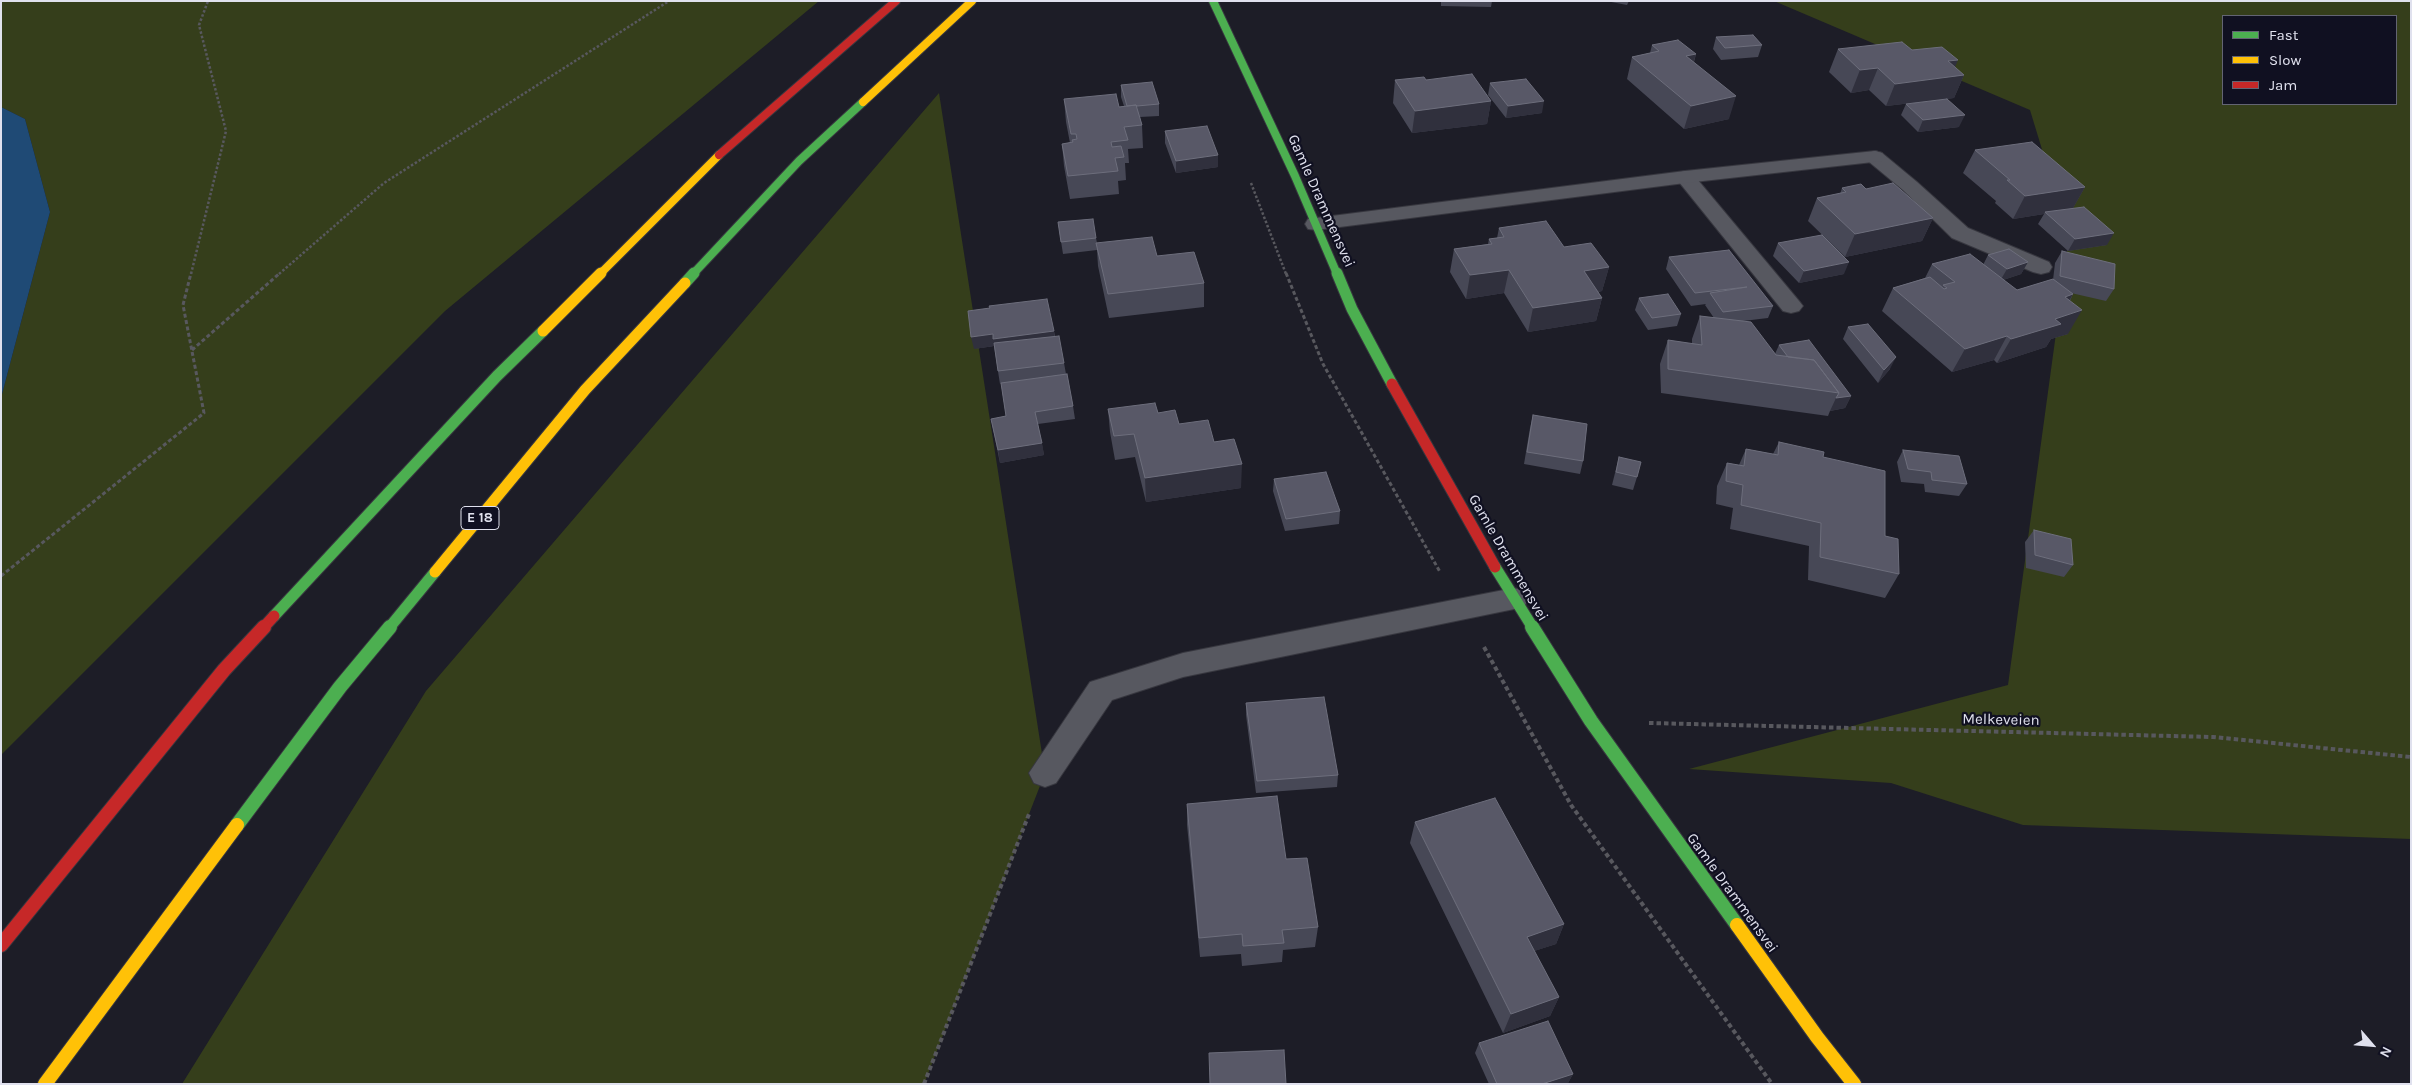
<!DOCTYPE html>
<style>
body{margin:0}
#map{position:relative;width:2412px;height:1085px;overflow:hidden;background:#1d1d27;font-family:Karla,sans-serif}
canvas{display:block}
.frame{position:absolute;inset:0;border:2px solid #e0e1ee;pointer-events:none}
.legend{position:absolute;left:2222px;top:15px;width:175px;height:90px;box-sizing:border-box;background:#101021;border:1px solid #636473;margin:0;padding:6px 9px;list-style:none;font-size:15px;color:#e0e1ee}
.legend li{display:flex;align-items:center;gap:10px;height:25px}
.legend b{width:25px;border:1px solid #636473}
.north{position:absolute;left:2347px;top:1020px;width:50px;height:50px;-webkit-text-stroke:4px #101021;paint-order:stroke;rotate:117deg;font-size:14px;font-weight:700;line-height:20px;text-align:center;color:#e0e1ee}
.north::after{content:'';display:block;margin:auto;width:18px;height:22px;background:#e0e1ee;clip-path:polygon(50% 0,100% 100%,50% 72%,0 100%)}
</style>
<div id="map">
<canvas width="2412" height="1085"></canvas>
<div class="frame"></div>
<ul class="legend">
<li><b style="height:6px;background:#4caf50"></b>Fast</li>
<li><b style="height:6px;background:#ffc107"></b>Slow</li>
<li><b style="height:6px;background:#c62828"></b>Jam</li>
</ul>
<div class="north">N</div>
</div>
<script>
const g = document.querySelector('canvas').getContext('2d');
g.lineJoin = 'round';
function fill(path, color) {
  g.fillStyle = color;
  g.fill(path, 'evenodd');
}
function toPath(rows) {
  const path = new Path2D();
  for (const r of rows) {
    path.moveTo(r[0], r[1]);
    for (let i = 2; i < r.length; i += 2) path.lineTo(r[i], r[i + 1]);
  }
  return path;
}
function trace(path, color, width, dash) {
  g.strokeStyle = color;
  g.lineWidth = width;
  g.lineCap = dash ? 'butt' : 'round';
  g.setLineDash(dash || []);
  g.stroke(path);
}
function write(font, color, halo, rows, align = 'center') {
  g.font = font + ' Karla,sans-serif';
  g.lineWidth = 4.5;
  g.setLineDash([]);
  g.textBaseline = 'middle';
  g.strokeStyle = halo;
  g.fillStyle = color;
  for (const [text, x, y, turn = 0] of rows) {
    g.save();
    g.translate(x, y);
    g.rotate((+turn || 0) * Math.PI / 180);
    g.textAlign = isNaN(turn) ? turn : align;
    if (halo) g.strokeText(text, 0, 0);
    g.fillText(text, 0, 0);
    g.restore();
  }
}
const green = toPath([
 [1,1,819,1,445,311,1,755,1,398,50,212,25,119,1,107],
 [1774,1,2411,1,2411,839,2023,825,1891,783,1689,769,2008,685,2069,238,2030,110],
 [2223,16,2396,16,2396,104,2223,104],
 [939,93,1045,773,924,1084,182,1084,426,691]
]);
const water = toPath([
 [1,107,25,119,50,212,1,398]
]);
const pathFar2 = toPath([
 [1251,183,1286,274],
 [191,274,226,131,199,25,208,1],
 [279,274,384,183,669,1]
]);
const pathFar1 = toPath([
 [1286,273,1323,364,1440,572],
 [192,350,280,273],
 [1,576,204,413,183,305,191,273]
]);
const path = toPath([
 [1484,647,1571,805,1772,1084],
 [1649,723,2213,737,2411,757],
 [924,1084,1029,814]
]);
const lane = toPath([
 [1875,151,1882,153,1917,182,1968,228,2049,262,2052,267,2049,272,2041,274,2033,272,1952,238,1903,190,1868,161,1865,157,1868,153,1875,151],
 [1685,171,1692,173,1799,301,1803,306,1799,311,1791,313,1783,311,1675,177,1678,173,1685,171]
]);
const street = toPath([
 [1875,151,1882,153,1885,157,1882,161,1685,183,1316,230,1308,229,1305,224,1308,219,1316,218,1685,171,1875,151],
 [1514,588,1524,591,1528,599,1524,607,1183,677,1112,700,1056,783,1045,787,1034,783,1029,773,1090,682,1183,653,1514,588]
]);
const fastFar2 = toPath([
 [1213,1,1295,176,1337,274],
 [693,274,799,161,863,102]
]);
const fastFar1 = toPath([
 [1337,273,1352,309,1392,384],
 [685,283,694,273],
 [1495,567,1533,628],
 [274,616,497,376,543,331],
 [389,628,435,572]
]);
const fast = toPath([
 [1532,627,1591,721,1737,925],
 [237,825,340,687,390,627]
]);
const slowFar2 = toPath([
 [863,102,972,1],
 [600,274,719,155]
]);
const slowFar1 = toPath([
 [543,331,601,273],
 [435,572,585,390,685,283]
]);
const slow = toPath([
 [1737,925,1817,1037,1854,1084],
 [45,1084,237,825]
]);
const jamFar2 = toPath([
 [719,155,896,1]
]);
const jamFar1 = toPath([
 [1392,384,1495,567],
 [263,628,274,616]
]);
const jam = toPath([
 [1,945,224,670,264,627]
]);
const wall = toPath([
 [1441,1,1492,1,1491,7,1441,6],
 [1606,1,1629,1,1627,5],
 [1716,37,1762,45,1758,57,1721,60,1713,49],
 [1652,45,1696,54,1694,62,1729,119,1684,129,1627,79,1632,57,1650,53],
 [1838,49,1912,50,1955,68,1964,75,1954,98,1886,106,1869,90,1851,93,1829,72],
 [1395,80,1491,101,1487,124,1412,133,1393,103],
 [1490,83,1542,113,1506,118,1488,95],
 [1121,85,1159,104,1159,116,1140,117,1142,125,1143,148,1128,149,1129,163,1125,163,1126,180,1118,181,1119,194,1070,199,1064,166,1062,144,1070,143,1066,122,1064,99,1119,107,1124,106,1121,97],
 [1906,104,1959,127,1918,132,1901,115],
 [1165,131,1218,167,1176,173,1165,143],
 [1975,150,2085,187,2073,208,2107,245,2068,251,2038,224,2044,214,2013,219,1995,203,1996,201,1963,173],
 [1842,188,1866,189,1933,218,1922,241,1845,257,1808,221,1817,198,1840,194],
 [1058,222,1096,238,1097,243,1157,256,1204,283,1204,307,1109,318,1098,266,1097,250,1063,254],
 [1499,228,1564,247,1609,267,1602,291,1598,292,1602,298,1596,321,1528,332,1504,293,1466,299,1450,272,1454,249,1488,244,1489,239,1497,238],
 [1778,243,1844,274,1799,283,1773,256],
 [2062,251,2114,289,2106,301,2071,293,2073,294,2070,301,2068,334,2051,339,2046,347,1997,363,1994,360,1952,372,1882,311,1893,288,1925,278,1932,264,1983,265,1988,255,2028,262,2021,274,2003,280,2017,290,2053,280,2055,263],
 [1669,257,1773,306,1768,318,1743,321,1775,354,1779,345,1851,396,1845,408,1830,411,1828,416,1661,393,1660,364,1668,340,1692,344,1692,339,1700,316,1714,318,1705,305,1706,304,1691,306,1666,269],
 [1639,298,1681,314,1677,326,1648,330,1635,310],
 [1848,327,1890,369,1878,383,1843,339],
 [1054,331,1055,336,1064,363,1066,374,1073,406,1075,419,1038,424,1044,455,1000,463,991,419,1006,416,1001,383,1000,384,994,346,974,349],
 [1108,409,1158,413,1214,442,1241,488,1146,502,1135,457,1115,460,1110,432],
 [1533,415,1583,461,1580,474,1524,464,1530,428],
 [1779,442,1823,457,1885,536,1899,574,1885,598,1808,580,1809,546,1730,529,1733,508,1716,504,1717,486,1727,463,1739,465,1746,449,1773,454],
 [1903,450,1967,484,1959,496,1925,492,1924,484,1901,482,1897,462],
 [1619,457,1637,477,1633,490,1612,485],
 [1274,479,1340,511,1339,524,1285,531,1273,491],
 [2034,530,2073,565,2064,577,2026,568,2025,542],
 [1246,703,1338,775,1337,787,1256,793,1246,715],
 [1187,804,1286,859,1318,927,1315,947,1283,950,1282,962,1242,966,1241,954,1200,957,1187,825],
 [1415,822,1564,924,1556,944,1534,951,1559,997,1550,1016,1503,1033,1410,843],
 [1479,1043,1573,1074,1568,1083,1566,1084,1489,1084,1475,1053]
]);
const shadedWall = toPath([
 [1696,54,1689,76,1686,56],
 [1958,60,1951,77,1964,75,1954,98,1886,106,1895,84,1948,61],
 [1878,68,1869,90,1851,93,1860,70],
 [1736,96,1729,119,1684,129,1691,106],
 [1491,101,1487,124,1412,133,1415,111],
 [1544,101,1542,113,1506,118,1508,106],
 [1965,115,1959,127,1918,132,1923,120],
 [1218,155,1218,167,1176,173,1176,161],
 [2085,187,2072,210,2045,212,2044,214,2013,219,2025,196],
 [1933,218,1922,241,1845,257,1855,234],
 [2114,233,2107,245,2068,251,2075,239],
 [1849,262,1844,274,1799,283,1804,271],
 [2028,262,2021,274,2000,281,2007,269],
 [1609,267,1602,291,1578,295,1584,271],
 [1509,270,1504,293,1466,299,1470,275],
 [2073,294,2060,317,2082,310,2068,334,2051,339,2046,347,1997,363,2011,339,2065,297],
 [1602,298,1596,321,1528,332,1533,308],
 [1054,331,1055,344,994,346,974,349,971,337,993,334],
 [2007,336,1994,360,1952,372,1965,349],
 [1896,357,1890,369,1878,383,1884,370],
 [1851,396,1845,408,1830,411,1836,398],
 [1042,443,1044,455,1000,463,998,450],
 [1242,464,1241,488,1146,502,1145,478],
 [1564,924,1556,944,1519,956,1527,937],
 [1559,997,1550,1016,1503,1033,1511,1014],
 [1573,1074,1568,1083,1566,1084,1542,1084]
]);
const building = toPath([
 [1753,35,1762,45,1725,48,1716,37,1753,35],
 [1678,40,1696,54,1686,56,1736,96,1691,106,1632,57,1659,51,1652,45,1678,40],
 [1902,42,1912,50,1942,47,1958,60,1948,61,1964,75,1895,84,1878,68,1860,70,1838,49,1902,42],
 [1472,74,1491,101,1415,111,1395,80,1424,77,1426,80,1472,74],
 [1526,79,1544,101,1508,106,1490,83,1526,79],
 [1152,82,1159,104,1137,106,1136,105,1127,106,1121,85,1152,82],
 [1116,94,1119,107,1136,105,1142,125,1124,127,1128,140,1111,142,1112,147,1121,146,1124,157,1115,158,1118,171,1068,176,1062,144,1073,142,1072,140,1077,139,1076,134,1071,134,1064,99,1116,94],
 [1947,99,1965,115,1923,120,1906,104,1947,99],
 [1207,126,1218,155,1176,161,1165,131,1207,126],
 [2032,142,2085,187,2025,196,2007,180,2010,180,1975,150,2032,142],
 [1893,183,1933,218,1855,234,1817,198,1846,192,1842,188,1861,184,1866,189,1893,183],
 [2084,207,2114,233,2075,239,2045,212,2084,207],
 [1093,219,1096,238,1061,242,1058,222,1093,219],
 [1546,221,1564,247,1591,243,1609,267,1584,271,1602,298,1533,308,1509,270,1470,275,1454,249,1492,244,1489,239,1504,237,1499,228,1546,221],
 [1822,235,1849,262,1804,271,1778,243,1822,235],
 [1152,237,1157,256,1194,252,1204,283,1108,294,1096,243,1152,237],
 [2009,249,2028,262,2007,269,1988,255,2009,249],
 [1729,250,1773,306,1723,312,1710,293,1747,287,1695,293,1669,257,1729,250],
 [2062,251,2115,264,2114,289,2060,276,2062,251],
 [1970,254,2017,290,2053,279,2073,294,2065,297,2082,310,2055,319,2061,324,2011,339,2007,336,1965,349,1893,288,1930,277,1944,289,1947,288,1943,285,1955,282,1932,264,1970,254],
 [1668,294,1681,314,1652,318,1639,298,1668,294],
 [1047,299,1054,331,993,339,993,334,971,337,968,311,990,308,989,306,1047,299],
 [1700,316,1751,322,1776,355,1814,360,1839,393,1668,369,1668,340,1702,345,1700,316],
 [1868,324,1896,357,1884,370,1848,327,1868,324],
 [1059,336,1064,363,998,371,994,343,1059,336],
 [1809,340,1851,396,1836,398,1839,393,1814,360,1788,357,1779,345,1809,340],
 [1067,374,1073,406,1035,412,1042,443,998,450,991,419,1006,416,1001,383,1067,374],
 [1155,403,1158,413,1175,410,1179,424,1208,420,1214,442,1234,439,1242,464,1145,478,1134,434,1114,436,1108,409,1155,403],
 [1533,415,1587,424,1583,461,1527,452,1533,415],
 [1779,442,1824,452,1823,457,1885,471,1885,536,1898,539,1899,574,1820,557,1821,523,1741,505,1743,485,1726,481,1727,463,1744,466,1746,449,1778,455,1779,442],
 [1903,450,1959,456,1967,484,1932,480,1931,472,1908,469,1903,450],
 [1619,457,1641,462,1637,477,1616,472,1619,457],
 [1326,472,1340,511,1286,519,1274,479,1326,472],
 [2034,530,2071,539,2073,565,2035,555,2034,530],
 [1324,697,1338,775,1257,781,1246,703,1324,697],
 [1277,796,1286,859,1307,858,1318,927,1282,930,1284,943,1243,946,1242,934,1199,938,1187,804,1277,796],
 [1495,798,1564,924,1527,937,1559,997,1511,1014,1415,822,1495,798],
 [1548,1021,1573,1074,1542,1084,1497,1084,1479,1043,1548,1021],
 [1284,1050,1286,1084,1210,1084,1209,1053,1284,1050]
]);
const shields = [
 [480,518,38]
];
const shieldNames = [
 ["E 18",480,518]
];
const streetNames = [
 ["Gamle Drammensvei",1321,201,66],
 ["Gamle Drammensvei",1508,558,60],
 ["Melkeveien",2001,720,1],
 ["Gamle Drammensvei",1732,893,54]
];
fill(green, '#353e1b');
fill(water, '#1f4a75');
trace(lane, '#37373f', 2);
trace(street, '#37373f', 2);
trace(fastFar2, '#37373f', 10);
trace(fastFar1, '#37373f', 13);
trace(fast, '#37373f', 16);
trace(slowFar2, '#37373f', 10);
trace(slowFar1, '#37373f', 13);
trace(slow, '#37373f', 16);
trace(jamFar2, '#37373f', 10);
trace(jamFar1, '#37373f', 13);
trace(jam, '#37373f', 16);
trace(pathFar2, '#58585e', 2.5, [2.5, 2]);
trace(pathFar1, '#58585e', 3, [4, 2.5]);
trace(path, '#58585e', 4, [4.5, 3]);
fill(lane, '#575860');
fill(street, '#575860');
trace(fastFar2, '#4caf50', 8);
trace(fastFar1, '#4caf50', 11);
trace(fast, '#4caf50', 14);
trace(slowFar2, '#ffc107', 8);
trace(slowFar1, '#ffc107', 11);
trace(slow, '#ffc107', 14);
trace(jamFar2, '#c62828', 8);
trace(jamFar1, '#c62828', 11);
trace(jam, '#c62828', 14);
fill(wall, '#474856');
fill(shadedWall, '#30303d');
fill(building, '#585867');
trace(building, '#6d6e7c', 1);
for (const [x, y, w] of shields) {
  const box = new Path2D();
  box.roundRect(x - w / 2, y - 11.5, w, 23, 4);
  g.fillStyle = '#101021';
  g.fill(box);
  trace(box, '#e0e1ee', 1);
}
write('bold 14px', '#e0e1ee', null, shieldNames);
write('15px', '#e0e1ee', '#101021', streetNames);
</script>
